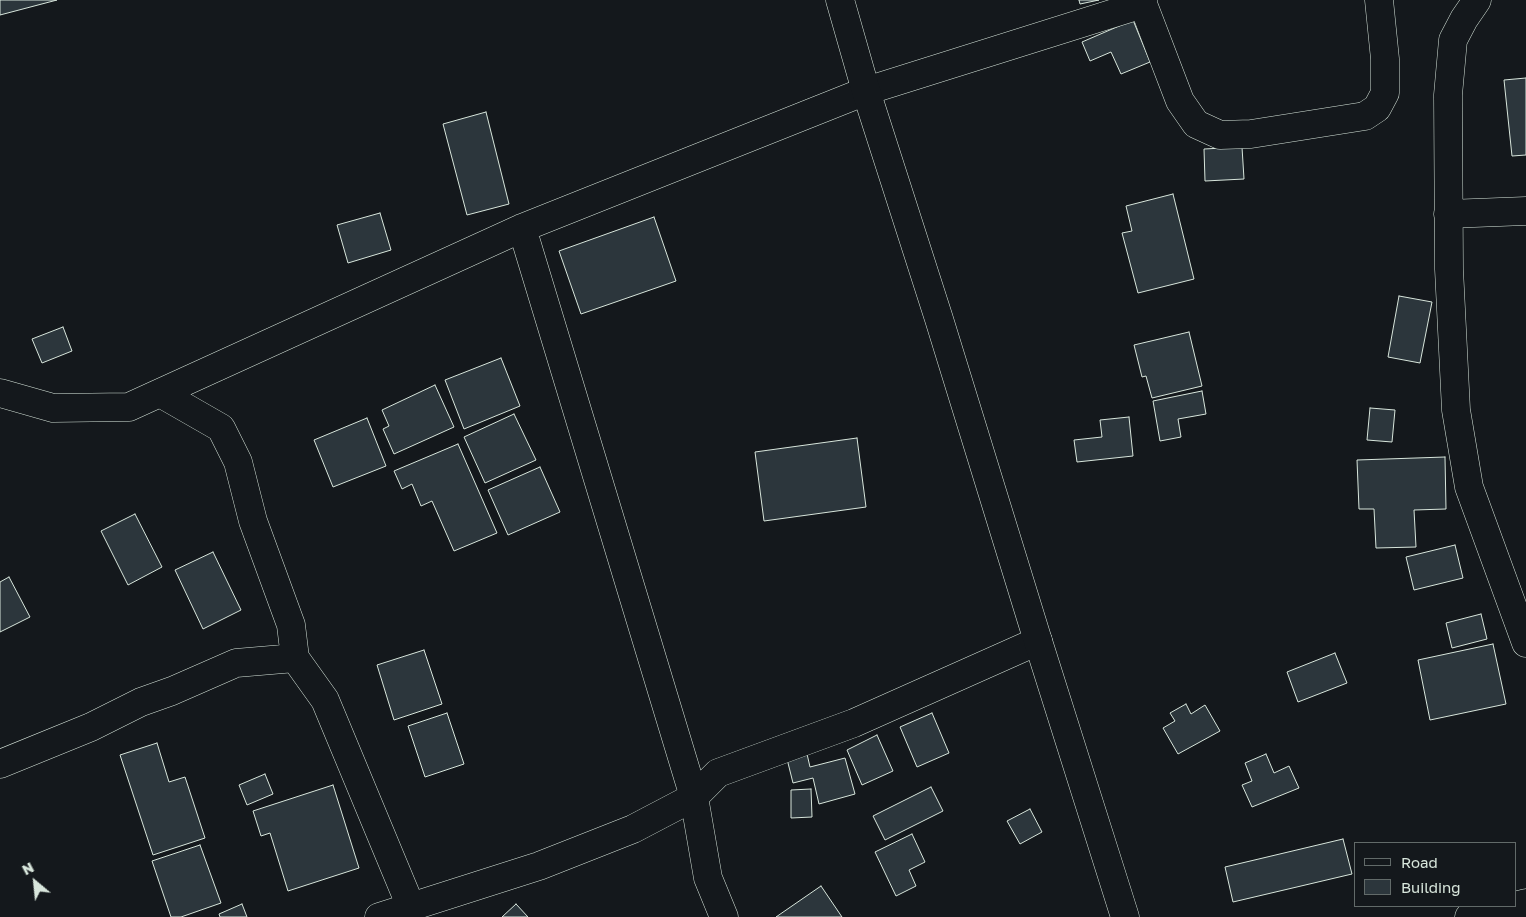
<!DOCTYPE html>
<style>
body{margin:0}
#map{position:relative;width:1526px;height:917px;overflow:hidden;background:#14181c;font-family:"Golos Text",sans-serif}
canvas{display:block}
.legend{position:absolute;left:1354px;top:842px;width:162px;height:65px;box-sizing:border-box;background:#14181c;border:1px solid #626a69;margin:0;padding:6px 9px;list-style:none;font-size:15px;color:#d8e6dc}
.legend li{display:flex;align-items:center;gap:10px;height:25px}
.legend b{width:25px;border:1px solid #626a69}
.north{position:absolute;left:10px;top:857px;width:50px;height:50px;-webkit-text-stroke:4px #14181c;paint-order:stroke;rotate:332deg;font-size:14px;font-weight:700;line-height:20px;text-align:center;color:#d8e6dc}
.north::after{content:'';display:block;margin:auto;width:18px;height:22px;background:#d8e6dc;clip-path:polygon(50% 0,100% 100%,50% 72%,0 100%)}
</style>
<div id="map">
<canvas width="1526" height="917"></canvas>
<ul class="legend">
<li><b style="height:6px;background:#14181c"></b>Road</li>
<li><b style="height:14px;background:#2c363c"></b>Building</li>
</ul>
<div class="north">N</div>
</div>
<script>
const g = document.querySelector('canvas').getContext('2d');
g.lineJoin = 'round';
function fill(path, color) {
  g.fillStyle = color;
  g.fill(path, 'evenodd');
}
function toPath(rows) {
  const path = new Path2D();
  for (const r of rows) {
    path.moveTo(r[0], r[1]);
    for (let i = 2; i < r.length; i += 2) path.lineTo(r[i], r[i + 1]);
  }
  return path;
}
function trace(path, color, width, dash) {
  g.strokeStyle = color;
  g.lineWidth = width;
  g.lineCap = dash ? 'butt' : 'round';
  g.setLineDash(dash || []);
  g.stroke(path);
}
const building = toPath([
 [0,0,57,0,0,15,0,0],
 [1079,0,1099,0,1080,4,1079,0],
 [1133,20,1150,62,1121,74,1111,52,1090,61,1082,42,1133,20],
 [1526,78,1526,155,1512,156,1504,80,1526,78],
 [486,112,509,204,467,215,443,124,486,112],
 [1242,147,1244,179,1205,181,1204,149,1242,147],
 [1173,194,1194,279,1138,293,1122,233,1132,231,1126,206,1173,194],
 [380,213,391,250,348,263,337,225,380,213],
 [654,217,676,281,581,314,559,251,654,217],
 [1399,296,1432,302,1420,363,1388,357,1399,296],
 [63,327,72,351,42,363,32,339,63,327],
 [1189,332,1202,386,1152,398,1146,376,1142,377,1134,345,1189,332],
 [501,358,520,406,464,429,445,380,501,358],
 [435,385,454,427,394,454,383,429,389,426,382,410,435,385],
 [1202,391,1206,414,1178,419,1181,437,1160,441,1153,401,1202,391],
 [1370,408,1395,410,1392,442,1367,440,1370,408],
 [514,414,536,460,485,483,464,437,514,414],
 [1129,417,1133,456,1077,462,1074,440,1102,437,1100,420,1129,417],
 [367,418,386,466,333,487,314,440,367,418],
 [857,438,866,507,764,521,755,452,857,438],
 [458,444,497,533,454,551,432,501,421,506,412,484,402,489,394,471,458,444],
 [1445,457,1446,509,1414,510,1416,547,1376,548,1374,509,1359,509,1357,460,1445,457],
 [540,467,560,512,508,535,488,490,540,467],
 [135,514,162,567,128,585,101,531,135,514],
 [1455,545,1463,578,1414,590,1406,557,1455,545],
 [213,552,241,610,203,629,175,570,213,552],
 [9,577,30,617,0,632,0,582,9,577],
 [1481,614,1487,639,1452,648,1446,623,1481,614],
 [1493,644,1506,704,1430,720,1418,660,1493,644],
 [424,650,442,704,394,720,377,665,424,650],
 [1335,653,1347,683,1298,702,1287,672,1335,653],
 [1186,704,1191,714,1205,705,1220,731,1178,754,1163,728,1175,721,1170,713,1186,704],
 [447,713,464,764,425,777,408,726,447,713],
 [932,713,949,753,917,767,900,727,932,713],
 [877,735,893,771,862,785,847,750,877,735],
 [157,743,169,782,185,777,205,838,153,855,120,755,157,743],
 [807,754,810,767,845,758,855,794,819,804,813,778,793,783,787,759,807,754],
 [1266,754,1274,773,1289,766,1299,788,1252,807,1242,785,1252,781,1245,763,1266,754],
 [265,774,273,794,247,805,239,785,265,774],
 [333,785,359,868,288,891,270,833,261,836,253,811,333,785],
 [931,787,943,811,885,840,873,816,931,787],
 [811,789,812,817,791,818,791,790,811,789],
 [1030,809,1042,832,1020,844,1007,821,1030,809],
 [912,834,925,862,909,870,916,886,896,896,875,852,912,834],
 [1343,839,1352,874,1233,902,1225,867,1343,839],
 [200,845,221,903,181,917,171,917,152,861,200,845],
 [821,886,842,917,776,917,821,886],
 [242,904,247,917,220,917,219,914,242,904],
 [516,904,528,917,502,917,516,904]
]);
const minor = toPath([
 [1477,0,1464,19,1453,40,1448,95,1449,269,1456,410,1469,487,1526,643],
 [1143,4,1180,101,1196,124,1220,135,1251,134,1365,116,1377,108,1385,93,1385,59,1379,0],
 [1448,214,1526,211],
 [522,228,694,797,708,878,724,917],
 [0,393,53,408,129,407,522,228,866,91,1143,4,1143,0],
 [160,393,221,428,238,462,253,521,291,625,295,658,325,700,411,907],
 [0,764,91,727,141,702,172,691,236,663,295,658],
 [379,917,539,866,633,829,694,797,718,773,854,723,1038,641],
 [1469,917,1526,903]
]);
const major = toPath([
 [840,0,866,91,939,319,1038,641,1125,917]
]);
fill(building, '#2c363c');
trace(building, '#d8e6dc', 1);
trace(minor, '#d8e6dc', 29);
trace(major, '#d8e6dc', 29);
trace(minor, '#14181c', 28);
trace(major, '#14181c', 28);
</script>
